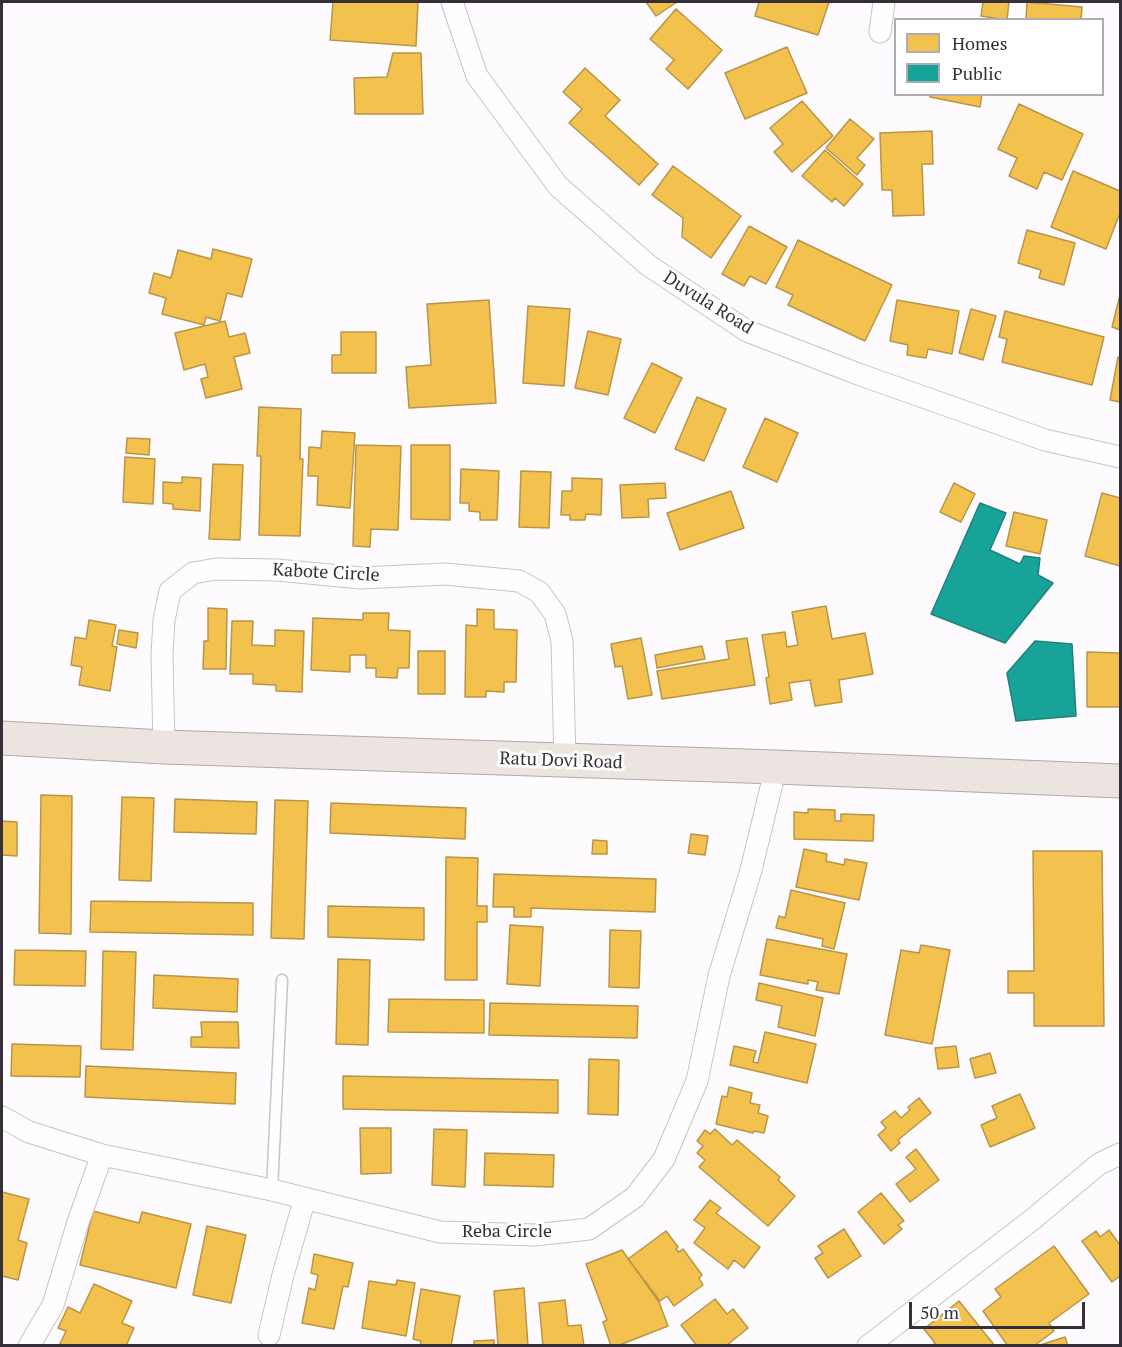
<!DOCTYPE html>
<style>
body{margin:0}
#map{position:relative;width:1122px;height:1347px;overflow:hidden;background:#fdfbfe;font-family:"PT Serif",serif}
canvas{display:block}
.frame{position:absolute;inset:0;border:3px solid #352f39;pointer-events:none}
.legend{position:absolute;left:894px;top:18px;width:210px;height:78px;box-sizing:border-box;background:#fff;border:2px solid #aeacb0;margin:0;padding:8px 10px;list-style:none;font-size:18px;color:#352f39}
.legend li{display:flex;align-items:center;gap:12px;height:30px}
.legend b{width:30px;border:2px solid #aeacb0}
.scale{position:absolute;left:909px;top:1302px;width:176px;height:27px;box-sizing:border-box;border:3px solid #352f39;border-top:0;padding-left:8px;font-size:18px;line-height:21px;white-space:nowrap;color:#352f39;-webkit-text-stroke:4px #fff;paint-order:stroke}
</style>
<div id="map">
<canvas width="1122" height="1347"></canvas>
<div class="frame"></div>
<ul class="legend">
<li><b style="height:16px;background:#f2c14e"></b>Homes</li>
<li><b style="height:16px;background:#17a398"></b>Public</li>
</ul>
<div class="scale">50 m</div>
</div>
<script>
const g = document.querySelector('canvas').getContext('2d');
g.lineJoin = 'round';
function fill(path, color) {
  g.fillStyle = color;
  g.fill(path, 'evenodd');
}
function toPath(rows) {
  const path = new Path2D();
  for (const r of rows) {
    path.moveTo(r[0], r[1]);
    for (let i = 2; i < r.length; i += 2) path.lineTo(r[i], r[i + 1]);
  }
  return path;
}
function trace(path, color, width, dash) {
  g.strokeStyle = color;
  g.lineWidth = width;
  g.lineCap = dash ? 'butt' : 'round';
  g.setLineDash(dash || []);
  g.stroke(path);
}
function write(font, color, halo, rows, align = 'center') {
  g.font = font + ' "PT Serif",serif';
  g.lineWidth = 6;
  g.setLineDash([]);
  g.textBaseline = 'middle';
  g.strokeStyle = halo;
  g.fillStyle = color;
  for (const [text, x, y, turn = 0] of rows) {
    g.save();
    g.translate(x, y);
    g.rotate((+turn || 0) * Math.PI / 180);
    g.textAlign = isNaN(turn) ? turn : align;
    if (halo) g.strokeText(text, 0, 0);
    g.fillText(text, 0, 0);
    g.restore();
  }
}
const homes = toPath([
 [333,2,418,2,416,46,330,40,333,2],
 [646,2,677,2,656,16,646,2],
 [759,2,829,2,818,35,755,16,759,2],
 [983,2,1009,2,1007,20,981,16,983,2],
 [1027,2,1082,7,1081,20,1026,20,1027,2],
 [676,9,722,50,688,89,666,69,674,60,650,39,676,9],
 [787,47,807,93,745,119,725,73,787,47],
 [393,53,421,53,423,114,355,114,354,78,387,77,393,53],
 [585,68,620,100,605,116,658,164,639,185,569,123,582,109,563,92,585,68],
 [930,94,982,94,980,107,930,97,930,94],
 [802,101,833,136,792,172,774,152,783,144,770,128,802,101],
 [1019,104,1083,134,1062,180,1044,172,1037,189,1009,176,1017,158,998,149,1019,104],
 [850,119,874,139,857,158,865,165,857,175,826,148,850,119],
 [932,131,933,164,922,164,924,215,893,216,892,190,882,190,880,133,932,131],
 [825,150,863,184,844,206,835,198,832,202,802,176,825,150],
 [673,166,741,216,711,258,682,237,683,218,652,195,673,166],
 [1073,171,1120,191,1120,213,1106,249,1051,227,1073,171],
 [749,226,787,247,766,284,750,276,744,286,722,274,749,226],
 [1027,230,1075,243,1064,285,1039,278,1041,270,1018,263,1027,230],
 [798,240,892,285,865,341,788,305,793,295,776,287,798,240],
 [213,249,252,259,242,297,227,293,220,321,206,317,204,325,162,314,166,298,149,293,154,273,171,278,178,250,211,259,213,249],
 [1120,295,1120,330,1112,327,1120,295],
 [489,300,496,403,409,408,406,367,431,365,427,304,489,300],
 [897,300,959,311,952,354,928,349,926,358,907,355,908,345,890,341,897,300],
 [528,306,570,309,564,386,523,383,528,306],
 [971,309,996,316,983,360,959,353,971,309],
 [1005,311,1104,337,1092,385,1002,362,1007,339,999,337,1005,311],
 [225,321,229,337,245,333,250,353,234,357,242,389,206,398,201,379,208,377,205,364,184,370,175,333,225,321],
 [588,331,621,339,608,395,575,388,588,331],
 [341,332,376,332,376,373,332,373,332,355,341,355,341,332],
 [1118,357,1120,358,1120,402,1110,400,1118,357],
 [652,363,682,378,655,433,624,418,652,363],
 [697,397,726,409,704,461,675,449,697,397],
 [259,407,301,409,300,459,303,459,300,536,259,535,261,456,257,456,259,407],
 [765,418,798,433,777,482,743,467,765,418],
 [322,431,355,433,350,508,317,505,318,476,308,476,309,447,321,448,322,431],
 [127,438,150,439,149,455,126,453,127,438],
 [356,445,401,446,398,530,371,529,370,547,353,546,356,445],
 [411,445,450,445,450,520,411,519,411,445],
 [125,457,155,459,153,504,123,502,125,457],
 [213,464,243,465,240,540,209,539,213,464],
 [461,469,499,471,497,520,480,520,480,512,469,511,469,503,460,503,461,469],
 [521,471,551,472,549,528,519,527,521,471],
 [182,477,201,478,200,511,173,509,173,504,163,503,163,482,182,483,182,477],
 [572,478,602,479,601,515,586,514,585,520,570,520,570,515,561,515,562,491,572,491,572,478],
 [665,483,666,498,648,499,649,517,622,518,620,485,665,483],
 [954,483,975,494,961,522,940,512,954,483],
 [731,491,744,528,680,550,667,513,731,491],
 [1102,493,1120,498,1120,566,1085,556,1102,493],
 [1014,512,1047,520,1040,554,1006,546,1014,512],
 [826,606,832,639,865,633,873,674,839,680,842,702,815,706,810,680,789,683,792,700,770,704,766,678,769,677,762,635,785,632,787,647,798,645,792,612,826,606],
 [208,608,227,609,226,669,203,669,204,641,208,641,208,608],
 [477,609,494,610,494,629,517,630,516,682,504,682,504,692,486,691,486,697,465,697,466,625,477,626,477,609],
 [363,613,389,613,388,630,410,631,409,668,398,668,397,678,376,677,376,668,366,668,366,655,350,655,350,672,311,670,313,618,363,620,363,613],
 [89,620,116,625,112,646,117,647,110,691,79,685,82,667,71,665,75,637,86,639,89,620],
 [232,621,253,621,252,645,275,646,275,630,304,631,302,692,276,691,276,685,253,684,253,674,230,674,232,621],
 [119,630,138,633,136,648,117,644,119,630],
 [641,638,652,695,628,699,622,666,615,667,611,644,641,638],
 [747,638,755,685,662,699,657,671,729,659,726,641,747,638],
 [702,646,705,659,657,668,655,655,702,646],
 [418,651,445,651,445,694,418,694,418,651],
 [1087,652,1120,653,1120,707,1087,707,1087,652],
 [41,795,72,796,71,934,39,933,41,795],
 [122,797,154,798,151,881,119,880,122,797],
 [175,799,257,802,256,834,174,832,175,799],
 [275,800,308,801,304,939,271,938,275,800],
 [331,803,466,808,465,839,330,833,331,803],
 [808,809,835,810,835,821,841,821,841,814,874,815,873,841,794,839,794,812,808,813,808,809],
 [2,821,17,822,17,856,2,855,2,821],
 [691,834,708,836,705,855,688,853,691,834],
 [593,840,607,841,607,854,592,854,593,840],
 [804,849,827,854,826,861,844,865,845,859,867,863,859,900,796,887,804,849],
 [1033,851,1102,851,1104,1026,1034,1026,1034,993,1008,993,1008,971,1034,971,1033,851],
 [446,857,478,858,477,906,487,906,487,922,477,922,477,980,445,980,446,857],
 [494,874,656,879,655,912,531,908,531,917,514,917,514,907,493,907,494,874],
 [791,890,845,903,834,949,822,946,823,939,776,928,779,916,785,918,791,890],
 [91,901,253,903,253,935,90,932,91,901],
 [328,906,424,908,424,940,328,937,328,906],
 [510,925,543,927,540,986,507,984,510,925],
 [610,930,641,931,639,988,609,987,610,930],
 [767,939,847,954,839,994,816,990,818,982,808,980,808,984,760,975,767,939],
 [921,945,950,950,932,1044,885,1035,901,950,919,953,921,945],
 [15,950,86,951,85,986,14,985,15,950],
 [103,951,136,952,133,1050,101,1049,103,951],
 [338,959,370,960,368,1045,336,1044,338,959],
 [154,975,238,979,237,1012,153,1008,154,975],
 [759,983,823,998,815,1036,778,1027,782,1006,756,1000,759,983],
 [389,999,484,1000,484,1033,388,1032,389,999],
 [490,1003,638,1006,637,1038,489,1035,490,1003],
 [201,1022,238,1022,239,1048,191,1047,191,1037,202,1037,201,1022],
 [765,1032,816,1044,807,1083,730,1065,734,1046,756,1051,753,1062,758,1063,765,1032],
 [12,1044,81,1046,80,1077,11,1076,12,1044],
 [956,1046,959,1067,938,1069,935,1048,956,1046],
 [990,1053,996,1073,975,1078,970,1059,990,1053],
 [589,1059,619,1060,618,1115,588,1114,589,1059],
 [86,1066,236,1073,235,1104,85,1097,86,1066],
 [343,1076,558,1080,558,1113,343,1109,343,1076],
 [729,1087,752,1093,750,1103,760,1105,758,1113,768,1116,764,1133,754,1131,753,1133,716,1124,722,1096,727,1097,729,1087],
 [1020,1094,1035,1128,990,1147,981,1125,997,1118,992,1106,1020,1094],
 [919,1098,931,1113,898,1140,900,1143,891,1151,878,1135,886,1128,881,1122,895,1111,901,1118,910,1110,908,1107,919,1098],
 [360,1128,391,1128,391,1173,361,1174,360,1128],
 [434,1129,467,1130,465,1187,432,1185,434,1129],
 [715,1129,732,1145,737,1140,780,1177,778,1180,795,1196,768,1226,699,1167,705,1160,697,1153,703,1146,697,1141,705,1130,710,1134,715,1129],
 [916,1149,939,1180,910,1202,896,1184,916,1169,906,1157,916,1149],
 [485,1153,554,1155,553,1187,484,1185,485,1153],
 [2,1192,29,1199,18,1240,27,1243,18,1280,2,1276,2,1192],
 [881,1193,904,1221,898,1225,902,1229,884,1244,858,1212,881,1193],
 [710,1200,721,1208,716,1213,760,1247,744,1268,734,1260,728,1269,694,1243,705,1228,694,1220,710,1200],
 [93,1211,139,1223,142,1212,191,1224,176,1288,80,1265,93,1211],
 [207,1226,246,1235,231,1303,193,1295,207,1226],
 [844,1229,861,1256,828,1278,815,1258,823,1253,818,1246,844,1229],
 [1109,1230,1120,1245,1120,1276,1112,1282,1082,1241,1096,1231,1100,1237,1109,1230],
 [666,1231,678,1247,676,1249,679,1252,683,1249,702,1275,699,1278,703,1285,674,1306,667,1296,660,1301,628,1259,666,1231],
 [1054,1246,1089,1294,1049,1323,1054,1331,1034,1346,1008,1346,983,1311,1001,1297,995,1289,1054,1246],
 [622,1250,659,1302,668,1326,617,1346,611,1346,603,1322,607,1320,586,1264,622,1250],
 [314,1254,353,1263,348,1287,343,1286,334,1329,302,1323,309,1288,315,1290,318,1275,311,1273,314,1254],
 [397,1280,415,1283,406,1336,362,1328,369,1281,396,1285,397,1280],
 [94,1284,132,1301,122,1323,134,1328,126,1346,59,1346,66,1331,58,1328,68,1307,80,1313,94,1284],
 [524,1288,528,1346,496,1346,498,1345,494,1291,524,1288],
 [421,1289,460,1296,451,1346,420,1346,421,1341,413,1339,421,1289],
 [715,1299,727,1314,733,1309,748,1328,726,1346,697,1346,681,1325,715,1299],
 [565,1300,568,1326,581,1325,584,1346,543,1346,539,1303,565,1300],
 [959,1301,995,1346,932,1346,935,1343,924,1329,959,1301],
 [1065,1337,1068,1346,1037,1346,1065,1337],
 [494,1340,494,1346,474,1346,474,1341,494,1340]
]);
const public = toPath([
 [980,503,1006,513,990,550,1020,564,1024,556,1040,558,1038,575,1053,583,1005,643,931,614,980,503],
 [1035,641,1072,644,1076,716,1016,721,1007,673,1035,641]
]);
const lane = toPath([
 [272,1190,282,980]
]);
const street = toPath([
 [452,2,477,76,558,186,648,265,747,331,858,374,1045,440,1120,457],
 [880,32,884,2],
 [164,747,162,655,164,620,170,591,193,573,216,569,277,570,361,578,445,574,519,581,539,592,555,614,562,641,565,762],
 [2,1117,29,1132,102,1155,272,1190,440,1232,535,1235,589,1229,635,1197,664,1159,697,1081,719,976,751,870,776,767],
 [269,1335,283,1275,305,1198],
 [29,1346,53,1305,78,1222,102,1155],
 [868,1346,1033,1219,1099,1164,1120,1154]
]);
const primary = toPath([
 [2,738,164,747,776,767,1120,781]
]);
const streetNames = [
 ["Duvula Road",708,303,32],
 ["Kabote Circle",326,573,3],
 ["Ratu Dovi Road",561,761,2],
 ["Reba Circle",507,1232]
];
fill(homes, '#f2c14e');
trace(homes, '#b99548', 1.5);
fill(public, '#17a398');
trace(public, '#20807c', 1.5);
trace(lane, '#c7c3c9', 13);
trace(street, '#c7c3c9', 23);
trace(primary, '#b4a8a4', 35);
trace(lane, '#fffeff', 10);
trace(street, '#fffeff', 21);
trace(primary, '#ebe4e1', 33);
write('18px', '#352f39', '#fff', streetNames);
</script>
